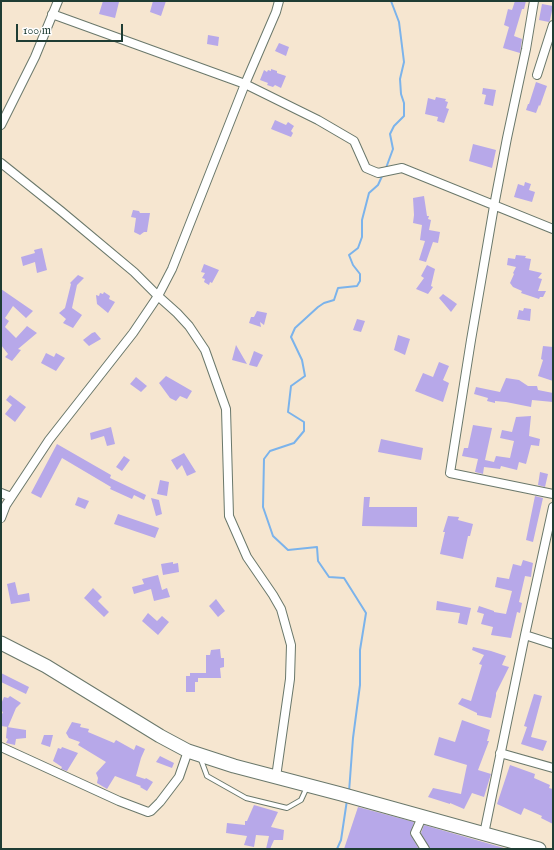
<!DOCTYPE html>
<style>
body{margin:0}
#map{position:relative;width:554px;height:850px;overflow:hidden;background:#f6e6d0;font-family:"IM FELL English",serif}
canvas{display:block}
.frame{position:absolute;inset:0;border:2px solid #1f3d34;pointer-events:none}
.scale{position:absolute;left:16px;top:24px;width:107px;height:18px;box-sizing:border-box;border:2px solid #1f3d34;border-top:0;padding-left:5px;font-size:12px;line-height:14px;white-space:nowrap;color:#1f3d34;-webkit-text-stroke:3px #fff;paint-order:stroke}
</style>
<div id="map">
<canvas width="554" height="850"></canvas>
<div class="frame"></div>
<div class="scale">100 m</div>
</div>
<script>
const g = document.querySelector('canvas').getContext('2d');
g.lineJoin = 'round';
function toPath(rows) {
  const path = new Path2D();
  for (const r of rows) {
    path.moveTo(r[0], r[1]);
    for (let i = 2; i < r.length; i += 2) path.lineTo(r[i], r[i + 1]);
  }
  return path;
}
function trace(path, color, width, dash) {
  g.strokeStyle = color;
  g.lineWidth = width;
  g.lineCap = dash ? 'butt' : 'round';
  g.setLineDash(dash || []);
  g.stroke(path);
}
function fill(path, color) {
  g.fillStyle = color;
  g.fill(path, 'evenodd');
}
const stream = toPath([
 [386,168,393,149,390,134,394,126,404,116,404,103,401,94,400,79,404,62,399,22,391,1],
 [349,792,353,738,360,685,360,650,366,613,344,578,329,577,318,561,317,547,288,550,273,536,263,507,264,459,270,451,294,443,304,431,304,422,288,412,291,386,305,376,302,360,291,337,295,328,318,307,324,303,334,300,338,288,357,286,360,281,360,274,353,265,349,255,358,248,362,237,362,220,369,193,378,185,383,174],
 [337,849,341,840,347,800]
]);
const building = toPath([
 [103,1,119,2,115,18,99,14],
 [153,1,166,1,161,16,150,12],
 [515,1,526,1,524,9,522,9,514,36,522,39,520,53,503,48,509,27,504,25,508,9,512,10],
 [542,4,553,6,550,20,549,22,539,20],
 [208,35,219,37,218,46,207,44],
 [279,43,289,47,286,56,275,51],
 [271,69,277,71,277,73,286,76,281,88,275,85,273,87,267,85,268,83,260,80,264,70,267,72,268,70,271,71],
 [536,82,547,86,540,106,539,105,536,113,526,110,528,104,529,104],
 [483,88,496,90,493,106,484,104,486,95,482,94],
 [436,97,446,99,445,101,448,102,446,108,449,109,444,123,437,121,438,117,425,114,428,98,435,100],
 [275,120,286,125,288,122,294,126,291,131,293,133,291,137,271,129],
 [473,144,496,150,492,168,469,161],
 [525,182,531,184,529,190,535,192,532,202,514,197,518,184,524,186],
 [424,196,427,216,429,216,428,219,431,220,429,230,440,232,438,243,433,242,426,262,419,260,425,241,420,240,422,225,413,223,414,215,413,198],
 [133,210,139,211,140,213,150,213,147,232,144,232,140,235,134,232,136,218,131,217],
 [42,248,47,270,37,273,35,262,23,266,21,257,35,253,34,250],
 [516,255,526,256,525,258,531,259,529,270,542,273,538,278,542,279,538,291,546,291,543,297,540,297,539,299,521,293,522,291,513,287,510,283,514,274,513,273,516,267,507,265,508,258,515,259],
 [204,264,219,270,212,283,210,282,209,285,204,282,205,279,202,278,205,273,201,272],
 [427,265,435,269,431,286,433,287,428,294,416,289,424,278,421,276],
 [78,275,84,278,77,285,72,308,82,315,73,328,63,323,66,319,59,313,65,308,71,284,70,283],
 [1,289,33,311,26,318,13,306,5,318,9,321,5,327,16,338,27,326,37,333,18,349,21,350,12,361,5,357,8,354,1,345],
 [104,292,110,296,109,299,115,302,108,313,97,304,96,295,99,296,100,293,103,294],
 [443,294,457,304,451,312,439,298],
 [524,308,531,309,530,321,517,319,519,310,523,311],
 [257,311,267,313,264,325,260,322,261,327,249,323,251,317,254,317],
 [357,319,365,321,361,332,353,330],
 [95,332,101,339,89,346,83,340,92,333],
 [398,335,410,339,405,355,394,350],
 [236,345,247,364,232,360],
 [543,346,553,347,553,381,538,376,543,360,541,359],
 [254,351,263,355,257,367,249,365],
 [46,353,54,357,56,353,65,358,56,371,41,363],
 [439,362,449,366,443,380,449,383,443,402,415,391,423,373,433,377],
 [166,376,192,391,187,399,180,396,176,401,170,398,159,383],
 [136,377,147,386,141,392,130,384],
 [506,378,519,380,528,386,537,386,538,390,553,393,553,402,532,400,531,407,506,402,495,401,495,403,487,401,488,398,474,394,476,387,500,392],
 [10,395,26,407,15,422,5,414,12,405,6,400],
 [531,416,529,436,540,439,539,446,531,445,526,464,519,462,517,470,501,466,500,469,484,467,483,474,475,472,478,459,462,456,464,448,468,448,473,425,492,428,485,460,494,462,496,456,510,458,514,441,500,438,502,430,512,432,516,417],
 [111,427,115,444,107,446,104,436,91,440,90,433],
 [381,439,423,448,421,460,378,452],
 [57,444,111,475,110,478,146,495,144,500,134,495,132,499,110,489,111,487,62,458,41,498,31,493],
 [184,453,196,472,187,476,182,465,177,470,171,460],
 [124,456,130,460,122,471,116,467],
 [540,472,548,474,545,487,538,485],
 [160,480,169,482,167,496,157,494],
 [535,496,543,498,533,542,526,540],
 [78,497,89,501,85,509,75,505],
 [364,497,370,497,369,507,417,507,417,527,362,526],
 [151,498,159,500,162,514,156,516],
 [118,514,159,528,155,538,114,524],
 [448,516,459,517,458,520,473,524,470,536,468,536,463,559,440,554,445,532,443,532],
 [523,560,533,563,532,569,531,577,525,576,519,602,522,603,520,613,517,612,511,638,491,635,493,627,481,624,484,614,477,612,479,606,494,611,494,612,506,614,512,591,495,587,497,577,509,579,513,564,521,566],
 [173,562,173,564,178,563,179,572,163,575,161,564],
 [158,575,162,590,167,588,170,597,154,601,151,589,134,594,132,587,144,584,142,579],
 [15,582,18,595,29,593,30,601,11,604,7,584],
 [93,588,102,597,98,601,109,612,104,617,84,598],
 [216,599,225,611,218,617,209,606],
 [437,601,471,608,467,625,458,623,460,613,436,610],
 [148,613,157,621,162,616,169,622,158,635,142,621],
 [473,647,491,651,506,656,502,665,509,667,496,693,496,696,491,718,477,715,477,713,458,704,462,698,471,701,482,665,479,664,484,655,472,650],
 [220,649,221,658,224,658,224,667,220,668,221,678,198,678,198,682,195,682,195,692,186,692,186,676,190,676,190,673,206,673,206,655,210,655,211,650],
 [1,673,29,687,26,694,1,682],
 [534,694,542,696,531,737,547,741,543,751,521,744,527,727,524,726],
 [10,696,21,703,16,708,8,727,1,726,1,716,3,712,1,711,1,704,4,697,8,698],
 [462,720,490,730,487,741,489,741,478,770,491,774,484,797,472,793,464,809,450,803,450,804,428,797,433,788,461,794,467,765,434,755,439,737,455,742],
 [72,722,81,724,80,727,89,729,88,732,114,743,116,740,134,750,136,745,145,749,141,758,136,776,145,779,146,778,153,782,147,791,140,787,141,786,115,776,107,789,97,783,98,778,96,773,106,762,78,745,80,742,69,738,66,733],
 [7,727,26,730,26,738,16,739,15,745,6,743,8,739,6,738],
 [44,735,53,735,50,747,41,744],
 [62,747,78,753,67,771,61,769,62,767,53,761,58,748,61,749],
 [160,756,174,763,172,768,156,762],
 [510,765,535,774,534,778,550,785,549,788,553,789,553,824,541,818,542,816,524,808,521,815,497,804],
 [254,805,278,812,271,827,284,830,283,840,274,840,270,849,266,849,269,836,256,835,254,847,244,845,247,836,226,833,227,823,245,825,245,821,247,821],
 [358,807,414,822,410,834,419,849,344,849],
 [424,825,504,848,504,849,430,849,421,833]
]);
const service = toPath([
 [200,757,207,776,246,798,287,808,301,800,307,787]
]);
const minor = toPath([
 [534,1,526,49,507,138,494,206,471,340,450,473,553,494],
 [52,14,245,84,318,120,354,141,366,168,378,173,402,168,553,229],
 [537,75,553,25],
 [1,125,35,57,58,1],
 [1,163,61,211,134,272,158,296,172,269,245,84,276,12,279,1],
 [1,493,11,497],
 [1,518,6,505,49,440,133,333,158,296,177,313,189,326,205,350,226,409,229,516,247,557,273,595,281,609,291,645,290,679,276,777],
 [525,635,553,644],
 [1,747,119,801,148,812,151,811,160,802,179,777,188,751],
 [500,753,553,768],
 [422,817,415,833,425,849],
 [484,834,525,635,553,507]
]);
const trunk = toPath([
 [1,643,46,666,160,736,188,751,234,766,341,794,539,849]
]);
trace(stream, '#7bb3eb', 2);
fill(building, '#b7a8e9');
trace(service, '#6a786b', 6);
trace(minor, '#6a786b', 10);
trace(trunk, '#6a786b', 15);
trace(service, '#fff', 4);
trace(minor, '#fff', 8);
trace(trunk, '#fff', 13);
</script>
